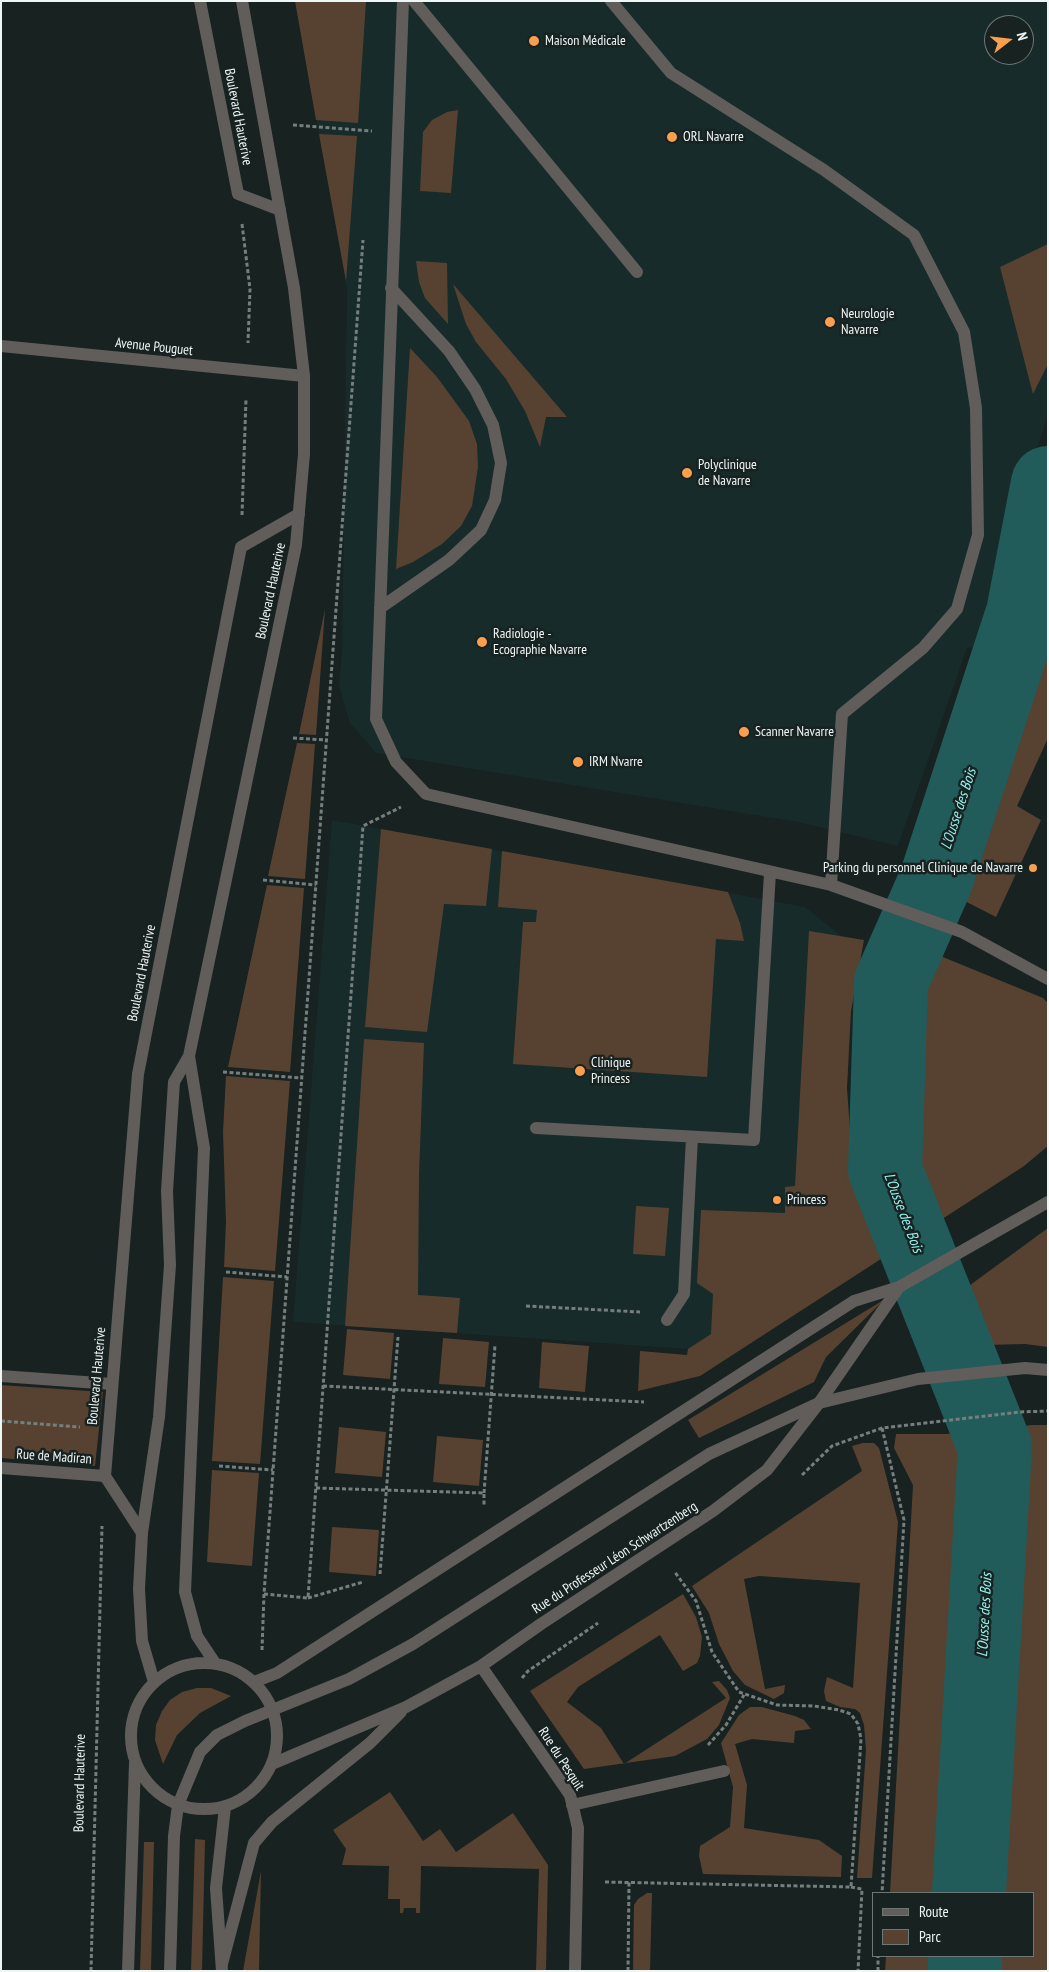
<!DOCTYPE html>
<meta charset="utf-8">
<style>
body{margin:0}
#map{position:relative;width:1049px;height:1972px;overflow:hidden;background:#172221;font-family:"PT Sans Narrow",sans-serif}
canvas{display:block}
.frame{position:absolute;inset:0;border:2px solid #eff6f6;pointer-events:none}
.legend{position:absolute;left:872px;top:1892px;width:162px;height:65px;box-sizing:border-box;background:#172221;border:1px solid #6d7776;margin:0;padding:6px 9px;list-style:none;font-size:15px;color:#eff6f6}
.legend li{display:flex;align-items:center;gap:10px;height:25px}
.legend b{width:25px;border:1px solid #6d7776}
.north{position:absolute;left:984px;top:15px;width:50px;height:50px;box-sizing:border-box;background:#172221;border:1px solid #6d7776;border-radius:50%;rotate:74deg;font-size:14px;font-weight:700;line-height:20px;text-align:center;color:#eff6f6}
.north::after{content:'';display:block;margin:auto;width:18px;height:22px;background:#fa9f4e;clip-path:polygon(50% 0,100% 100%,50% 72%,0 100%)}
</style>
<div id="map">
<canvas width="1049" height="1972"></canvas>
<div class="frame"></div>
<ul class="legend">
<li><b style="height:6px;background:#615d5a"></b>Route</li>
<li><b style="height:14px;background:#574231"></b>Parc</li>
</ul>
<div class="north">N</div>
</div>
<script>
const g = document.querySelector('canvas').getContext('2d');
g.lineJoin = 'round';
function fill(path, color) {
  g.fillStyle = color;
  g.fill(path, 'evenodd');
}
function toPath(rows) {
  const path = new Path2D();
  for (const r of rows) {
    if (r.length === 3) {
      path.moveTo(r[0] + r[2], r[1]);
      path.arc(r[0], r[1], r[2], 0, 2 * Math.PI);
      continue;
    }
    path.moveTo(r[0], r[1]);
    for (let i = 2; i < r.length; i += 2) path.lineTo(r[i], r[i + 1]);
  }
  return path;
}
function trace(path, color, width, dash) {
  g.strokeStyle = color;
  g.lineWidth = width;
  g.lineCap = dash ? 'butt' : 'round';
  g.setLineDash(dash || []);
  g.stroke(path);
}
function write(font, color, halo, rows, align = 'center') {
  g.font = font + ' "PT Sans Narrow",sans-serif';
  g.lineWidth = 5;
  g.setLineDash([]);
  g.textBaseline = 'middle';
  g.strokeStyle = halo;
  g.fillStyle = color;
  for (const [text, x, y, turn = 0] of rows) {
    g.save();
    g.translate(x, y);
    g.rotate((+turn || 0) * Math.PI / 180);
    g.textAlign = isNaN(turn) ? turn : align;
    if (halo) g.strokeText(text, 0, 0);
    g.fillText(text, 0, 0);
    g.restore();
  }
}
const built = toPath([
 [295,1,1048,1,1048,415,974,647,967,648,898,846,798,822,376,753,350,723,339,686,342,651,347,289],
 [994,25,1024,25,1024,55,994,55],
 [332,820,805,907,862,952,851,1011,847,1088,850,1131,859,1189,874,1231,688,1349,293,1322]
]);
const green = toPath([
 [295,1,366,1,358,123,316,120],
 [458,110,451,193,420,191,423,132,432,120,447,112],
 [319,134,357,136,346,281],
 [1048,244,1048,364,1033,394,1000,267],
 [416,261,447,263,448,324,425,298,419,282],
 [453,284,567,417,546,417,540,447,525,411,506,379,476,342,466,324],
 [410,348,437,377,469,421,477,444,478,467,472,506,461,526,442,544,413,562,396,569],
 [1048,553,1048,738,1017,806,1041,820,996,917,949,893,1033,626],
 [325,609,316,735,299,734],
 [297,743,315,744,305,879,268,876],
 [381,829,492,849,486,906,444,904,427,1032,365,1027],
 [502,851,728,892,740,923,744,941,716,939,707,1077,513,1064,523,922,536,922,537,910,498,907],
 [267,885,304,888,290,1072,228,1067],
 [809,931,864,940,851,1011,847,1088,850,1131,859,1189,884,1257,700,1376,638,1391,640,1351,687,1355,688,1349,711,1334,713,1294,697,1283,701,1210,785,1213,785,1187,795,1186],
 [911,944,1043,998,1048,1003,1048,1146,1024,1166,916,1236,889,1170,894,984],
 [364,1039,424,1043,419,1174,418,1295,460,1298,457,1333,345,1326],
 [226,1076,290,1081,275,1271,224,1267,226,1222,223,1132],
 [636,1206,669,1208,665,1256,633,1254],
 [1048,1228,1048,1347,1025,1344,983,1345,951,1299],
 [223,1277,274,1281,260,1464,212,1461],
 [885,1299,826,1357,814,1382,699,1438,688,1420],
 [347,1329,394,1333,390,1379,343,1375],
 [443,1338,489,1342,485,1387,439,1384],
 [542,1342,589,1346,585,1392,539,1388],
 [1,1385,103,1392,95,1466,1,1458],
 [1032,1425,1048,1425,1048,1971,885,1971,886,1956,1033,1956,1033,1893,890,1893,913,1485,894,1448,896,1434,946,1434],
 [339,1427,386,1432,382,1477,335,1473],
 [437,1436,483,1440,479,1486,433,1482],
 [863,1443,874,1443,879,1448,898,1522,872,1878,857,1878,866,1750,864,1725,860,1713,855,1709,840,1707,826,1701,824,1691,827,1677,853,1688,860,1583,759,1576,744,1579,765,1689,785,1685,784,1693,774,1699,745,1685,733,1671,719,1644,709,1613,692,1586,862,1471,852,1446],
 [212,1470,259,1473,252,1566,207,1562],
 [332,1527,379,1530,376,1576,329,1572],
 [683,1594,696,1617,702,1637,700,1656,697,1663,683,1671,660,1635,578,1687,567,1702,601,1728,624,1764,726,1698,712,1682,719,1681,727,1690,730,1698,719,1725,707,1739,675,1756,584,1769,530,1691],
 [197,1688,211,1688,231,1696,200,1713,177,1735,163,1764,155,1740,156,1725,162,1711,170,1700,182,1692],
 [750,1707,762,1707,795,1716,804,1720,811,1729,795,1731,794,1743,752,1739,735,1744,747,1785,744,1828,819,1840,842,1856,841,1877,703,1874,699,1856,700,1846,730,1827,733,1787,721,1743,739,1715],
 [390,1792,423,1841,440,1829,456,1852,513,1813,548,1865,546,1971,536,1971,539,1869,421,1866,420,1913,416,1913,416,1908,404,1908,403,1913,400,1913,400,1899,388,1899,389,1866,342,1865,346,1849,333,1830],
 [195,1839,205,1840,202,1971,191,1971],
 [144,1842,154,1842,151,1971,140,1971],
 [261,1871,259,1971,243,1971],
 [647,1893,652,1893,650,1971,633,1971,634,1905,638,1899]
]);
const river = toPath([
 [969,1893,995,1447,885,1170,891,982,936,880,1023,613,1048,483],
 [965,1971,965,1956]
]);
const path = toPath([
 [293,125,372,131],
 [242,224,250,289,248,343],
 [242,515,246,399],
 [293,738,327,740],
 [263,880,316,885],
 [223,1072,302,1078],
 [226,1272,287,1277],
 [526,1306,640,1312],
 [323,1386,644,1402],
 [1,1421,80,1427],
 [882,1428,904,1520,882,1893],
 [219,1466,273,1470],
 [802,1475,832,1446,882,1428,1020,1412,1048,1411],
 [316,1488,484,1493,484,1506],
 [484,1493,495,1345],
 [380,1574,398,1337],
 [264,1594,308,1598,363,826,401,807],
 [308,1598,363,1582],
 [262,1650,264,1594,363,240],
 [522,1678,528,1671,598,1623],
 [708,1745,726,1725,744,1695],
 [605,1882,851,1887,861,1739,858,1724,851,1714,839,1710,814,1706,777,1705,739,1692,712,1652,696,1601,674,1571],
 [851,1887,862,1889,858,1971],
 [91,1971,102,1526],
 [628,1971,629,1882],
 [878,1971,878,1956]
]);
const service = toPath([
 [200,1,238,194,280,210],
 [403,1,376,719,396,762,426,794,831,885,962,932,1048,979],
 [414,1,637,272],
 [611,1,671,73,824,170,914,235,964,332,976,408,978,535,957,609,923,648,842,714,831,885],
 [380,608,449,560,481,530,495,500,501,463,493,425,475,389,449,351,391,288],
 [536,1128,754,1140,770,873],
 [667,1320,684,1294,692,1137],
 [142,1533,105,1476,138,1074,241,547,299,514],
 [572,1805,724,1771],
 [170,1971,174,1836,178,1805,200,1752,217,1735,245,1721,349,1679,413,1644,709,1454,819,1403,918,1379,1025,1368,1048,1370]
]);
const minor = toPath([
 [1,346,304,376],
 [1,1376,112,1384],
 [1,1468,105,1476],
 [481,1666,570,1795,578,1828,575,1971],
 [254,1682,277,1673,854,1301,899,1287,1048,1202],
 [272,1764,406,1707,481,1666,541,1624,713,1511,767,1470,819,1403,899,1287],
 [222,1964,254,1843,272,1822,370,1743,401,1712]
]);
const tertiary = toPath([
 [189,1056,204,1148,185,1592,197,1636,215,1663],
 [204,1736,73],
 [154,1682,142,1641,139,1589,142,1533,159,1417,170,1265,167,1191,174,1082,189,1056,296,545,304,454,304,376,294,288,242,1],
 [128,1971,135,1763],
 [222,1971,216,1888,225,1807]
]);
const markers = [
 [534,41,6,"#fa9f4e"],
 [672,137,6,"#fa9f4e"],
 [830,322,6,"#fa9f4e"],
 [687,473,6,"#fa9f4e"],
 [482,642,6,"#fa9f4e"],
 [744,732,6,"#fa9f4e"],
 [578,762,6,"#fa9f4e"],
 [1033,868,5,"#fa9f4e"],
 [580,1071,6,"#fa9f4e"],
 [777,1200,5,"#fa9f4e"]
];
const poiNames = [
 ["Maison Médicale",545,41],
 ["ORL Navarre",683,137],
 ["Neurologie",841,314],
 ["Navarre",841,330],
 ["Polyclinique",698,465],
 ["de Navarre",698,481],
 ["Radiologie -",493,634],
 ["Ecographie Navarre",493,650],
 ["Scanner Navarre",755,732],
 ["IRM Nvarre",589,762],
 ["Parking du personnel Clinique de Navarre",1023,868,"right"],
 ["Clinique",591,1063],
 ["Princess",591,1079],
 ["Princess",787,1200]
];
const streetNames = [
 ["Boulevard Hauterive",238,117,79],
 ["Avenue Pouguet",154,347,6],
 ["Boulevard Hauterive",271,591,-78],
 ["Boulevard Hauterive",142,973,-79],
 ["Boulevard Hauterive",97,1376,-85],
 ["Rue de Madiran",54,1457,4],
 ["Rue du Professeur Léon Schwartzenberg",615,1558,-33],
 ["Rue du Pesquit",561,1759,57],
 ["Boulevard Hauterive",80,1783,-89]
];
const waterNames = [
 ["L'Ousse des Bois",959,809,-72],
 ["L'Ousse des Bois",903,1213,69],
 ["L'Ousse des Bois",985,1615,-87]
];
fill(built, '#172b2a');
fill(green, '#574231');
trace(river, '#215c5a', 74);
trace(path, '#757f7e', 3, [4, 2.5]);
trace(service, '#615d5a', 12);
trace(minor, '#615d5a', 12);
trace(tertiary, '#615d5a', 12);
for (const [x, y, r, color] of markers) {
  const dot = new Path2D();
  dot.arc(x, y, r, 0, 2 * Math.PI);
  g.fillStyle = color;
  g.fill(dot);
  trace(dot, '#172221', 2);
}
write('14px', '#eff6f6', '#172221', poiNames, 'left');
write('14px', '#eff6f6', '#172221', streetNames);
write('italic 15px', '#93f2ee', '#172221', waterNames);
</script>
